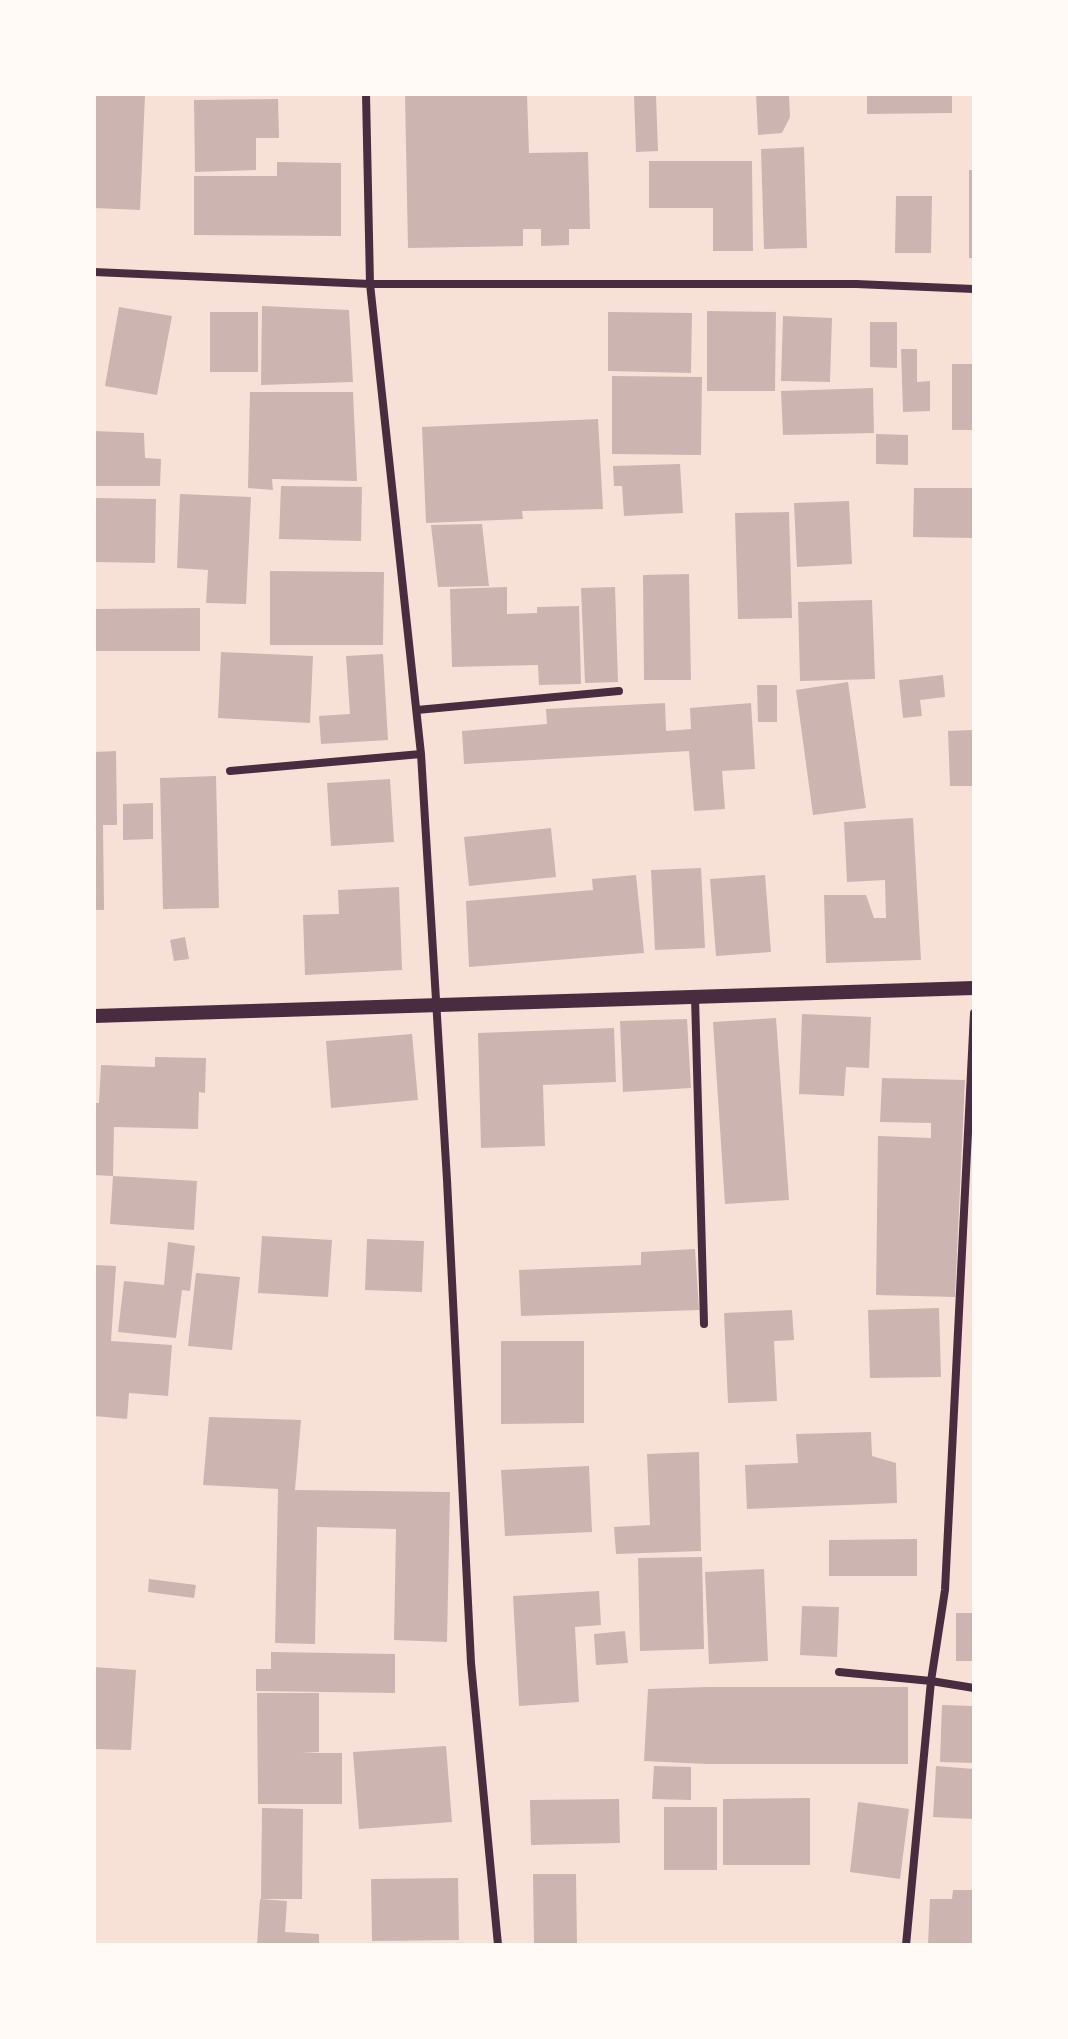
<!DOCTYPE html>
<style>
body{margin:0}
#map{position:relative;width:1068px;height:2039px;overflow:hidden;background:#f7e1d7;font-family:Poppins,sans-serif}
canvas{display:block}
.frame{position:absolute;inset:0;border:96px solid #fffaf5;pointer-events:none}
</style>
<div id="map">
<canvas width="1068" height="2039"></canvas>
<div class="frame"></div>
</div>
<script>
const g = document.querySelector('canvas').getContext('2d');
g.lineJoin = 'round';
function fill(path, color) {
  g.fillStyle = color;
  g.fill(path, 'evenodd');
}
function toPath(rows) {
  const path = new Path2D();
  for (const r of rows) {
    path.moveTo(r[0], r[1]);
    for (let i = 2; i < r.length; i += 2) path.lineTo(r[i], r[i + 1]);
  }
  return path;
}
function trace(path, color, width, dash) {
  g.strokeStyle = color;
  g.lineWidth = width;
  g.lineCap = dash ? 'butt' : 'round';
  g.setLineDash(dash || []);
  g.stroke(path);
}
const building = toPath([
 [405,94,527,94,529,153,588,152,590,229,569,229,569,245,541,246,541,229,523,229,523,246,408,248],
 [756,94,789,94,790,117,782,133,758,135],
 [867,94,952,94,952,113,867,114],
 [94,95,145,96,140,210,94,208],
 [656,95,658,151,636,152,634,96],
 [278,99,279,138,256,138,256,170,195,172,194,100],
 [804,147,807,248,764,249,761,149],
 [649,161,752,161,753,251,713,251,713,208,649,208],
 [277,162,341,163,341,236,194,235,194,176,277,176],
 [969,170,974,170,974,258,969,258],
 [896,196,932,196,931,253,895,253],
 [262,306,349,310,353,382,261,385],
 [119,307,172,316,157,395,105,386],
 [707,311,776,312,775,391,707,391],
 [210,312,258,312,258,372,210,372],
 [608,312,692,313,691,373,608,371],
 [783,316,832,318,830,382,781,381],
 [870,322,897,322,897,368,870,367],
 [901,349,917,349,917,382,930,381,930,411,903,412],
 [952,364,974,364,974,430,952,430],
 [612,376,702,377,701,455,612,454],
 [873,388,874,433,783,435,781,391],
 [250,392,353,392,357,481,272,479,273,490,248,488],
 [598,419,603,509,522,511,523,519,426,523,422,427],
 [94,431,144,433,145,458,161,459,160,486,94,486],
 [876,434,908,435,908,465,876,464],
 [680,464,683,513,624,516,622,486,614,486,613,466],
 [281,486,362,487,361,541,279,539],
 [914,488,974,488,974,538,913,537],
 [180,494,251,497,246,604,206,603,208,570,177,568],
 [94,498,156,499,155,563,94,562],
 [849,501,852,564,797,567,794,503],
 [789,512,792,618,738,619,735,513],
 [482,524,489,586,438,587,431,525],
 [270,571,384,572,383,645,270,645],
 [689,574,691,680,644,680,643,575],
 [507,587,507,614,537,613,537,607,579,606,581,684,539,685,538,665,452,667,450,589],
 [615,587,618,682,585,683,581,588],
 [872,600,875,679,800,681,798,602],
 [200,608,200,651,94,651,94,609],
 [221,652,313,656,310,723,218,718],
 [383,654,388,740,321,744,319,716,350,714,346,656],
 [943,675,945,697,920,700,922,716,903,718,899,680],
 [848,682,866,808,813,815,796,690],
 [757,685,777,685,777,722,758,722],
 [665,703,666,731,691,729,690,708,751,703,755,769,722,771,725,809,694,811,689,751,464,764,462,731,547,724,546,709],
 [974,730,974,786,950,786,948,731],
 [116,751,117,825,103,825,104,910,94,910,94,752],
 [216,776,219,908,163,909,160,778],
 [390,779,394,842,331,846,327,783],
 [153,803,153,839,123,840,123,804],
 [913,818,921,960,826,963,824,895,866,895,874,918,886,918,885,880,847,882,844,822],
 [551,828,556,877,469,886,464,837],
 [701,868,705,948,655,950,651,870],
 [636,875,644,953,469,967,466,901,593,890,592,879],
 [765,875,771,952,716,956,710,879],
 [399,887,402,970,305,975,303,915,339,914,338,890],
 [185,937,189,959,174,961,170,940],
 [802,1014,871,1017,869,1068,846,1067,844,1096,799,1094],
 [776,1018,789,1200,725,1204,713,1022],
 [687,1019,691,1088,623,1092,620,1021],
 [614,1028,616,1082,543,1085,545,1146,481,1148,478,1033],
 [412,1034,418,1100,331,1108,326,1041],
 [155,1057,206,1058,205,1093,199,1092,198,1129,114,1127,113,1176,94,1175,94,1103,99,1103,101,1065,155,1067],
 [882,1078,965,1080,955,1297,876,1295,878,1136,931,1138,931,1123,880,1122],
 [113,1176,197,1181,194,1230,110,1224],
 [262,1236,332,1240,328,1297,258,1293],
 [367,1239,424,1241,422,1292,365,1290],
 [168,1242,195,1246,190,1291,182,1290,176,1338,118,1332,124,1281,164,1285],
 [695,1249,699,1310,521,1316,519,1270,641,1265,641,1252],
 [94,1265,116,1266,111,1341,172,1345,168,1396,129,1393,127,1419,94,1416],
 [196,1273,240,1277,232,1350,188,1346],
 [939,1308,941,1377,870,1378,868,1310],
 [792,1310,794,1340,774,1341,777,1401,728,1403,724,1313],
 [501,1341,584,1341,584,1423,501,1424],
 [209,1417,301,1420,295,1490,450,1492,447,1642,394,1640,396,1529,317,1527,315,1644,275,1643,278,1489,203,1485],
 [871,1432,872,1456,896,1463,897,1503,747,1509,745,1465,798,1463,796,1434],
 [699,1452,701,1551,616,1554,614,1527,650,1525,647,1454],
 [589,1466,592,1532,505,1536,501,1470],
 [917,1539,917,1576,829,1576,829,1540],
 [702,1557,704,1649,640,1651,638,1558],
 [764,1569,768,1661,709,1664,705,1572],
 [149,1579,196,1585,194,1598,148,1592],
 [599,1591,601,1625,575,1627,579,1702,519,1706,513,1596],
 [802,1606,839,1607,837,1657,800,1655],
 [956,1613,974,1613,974,1661,956,1661],
 [625,1631,628,1663,596,1665,594,1634],
 [271,1652,395,1654,395,1693,256,1691,256,1669,271,1669],
 [94,1667,136,1670,131,1750,94,1749],
 [707,1687,908,1687,908,1764,707,1764,644,1761,648,1689],
 [257,1693,319,1693,319,1752,302,1753,342,1753,342,1804,258,1804],
 [942,1705,974,1706,974,1763,940,1762],
 [446,1746,452,1822,359,1829,353,1752],
 [654,1766,691,1767,691,1800,652,1799],
 [936,1766,974,1769,974,1819,933,1817],
 [810,1798,810,1865,723,1865,723,1799],
 [619,1799,620,1843,531,1845,530,1800],
 [858,1802,909,1809,900,1879,850,1872],
 [664,1807,717,1807,717,1870,664,1870],
 [262,1808,303,1809,302,1899,261,1899],
 [533,1874,576,1874,577,1945,534,1945],
 [458,1878,459,1940,372,1941,371,1879],
 [953,1890,974,1890,974,1945,928,1945,930,1899,952,1899],
 [260,1899,287,1901,285,1932,319,1934,319,1945,257,1945]
]);
const minor = toPath([
 [366,94,370,284,421,754,447,1180,471,1663,498,1945],
 [94,272,370,284,856,284,974,289],
 [417,710,619,691],
 [230,771,421,754],
 [695,997,704,1324],
 [839,1672,931,1681,974,1688],
 [906,1945,931,1681,945,1590,974,1013]
]);
const tertiary = toPath([
 [94,1016,974,988]
]);
fill(building, '#ccb4b1');
trace(minor, '#4a2c40', 8);
trace(tertiary, '#4a2c40', 14);
</script>
